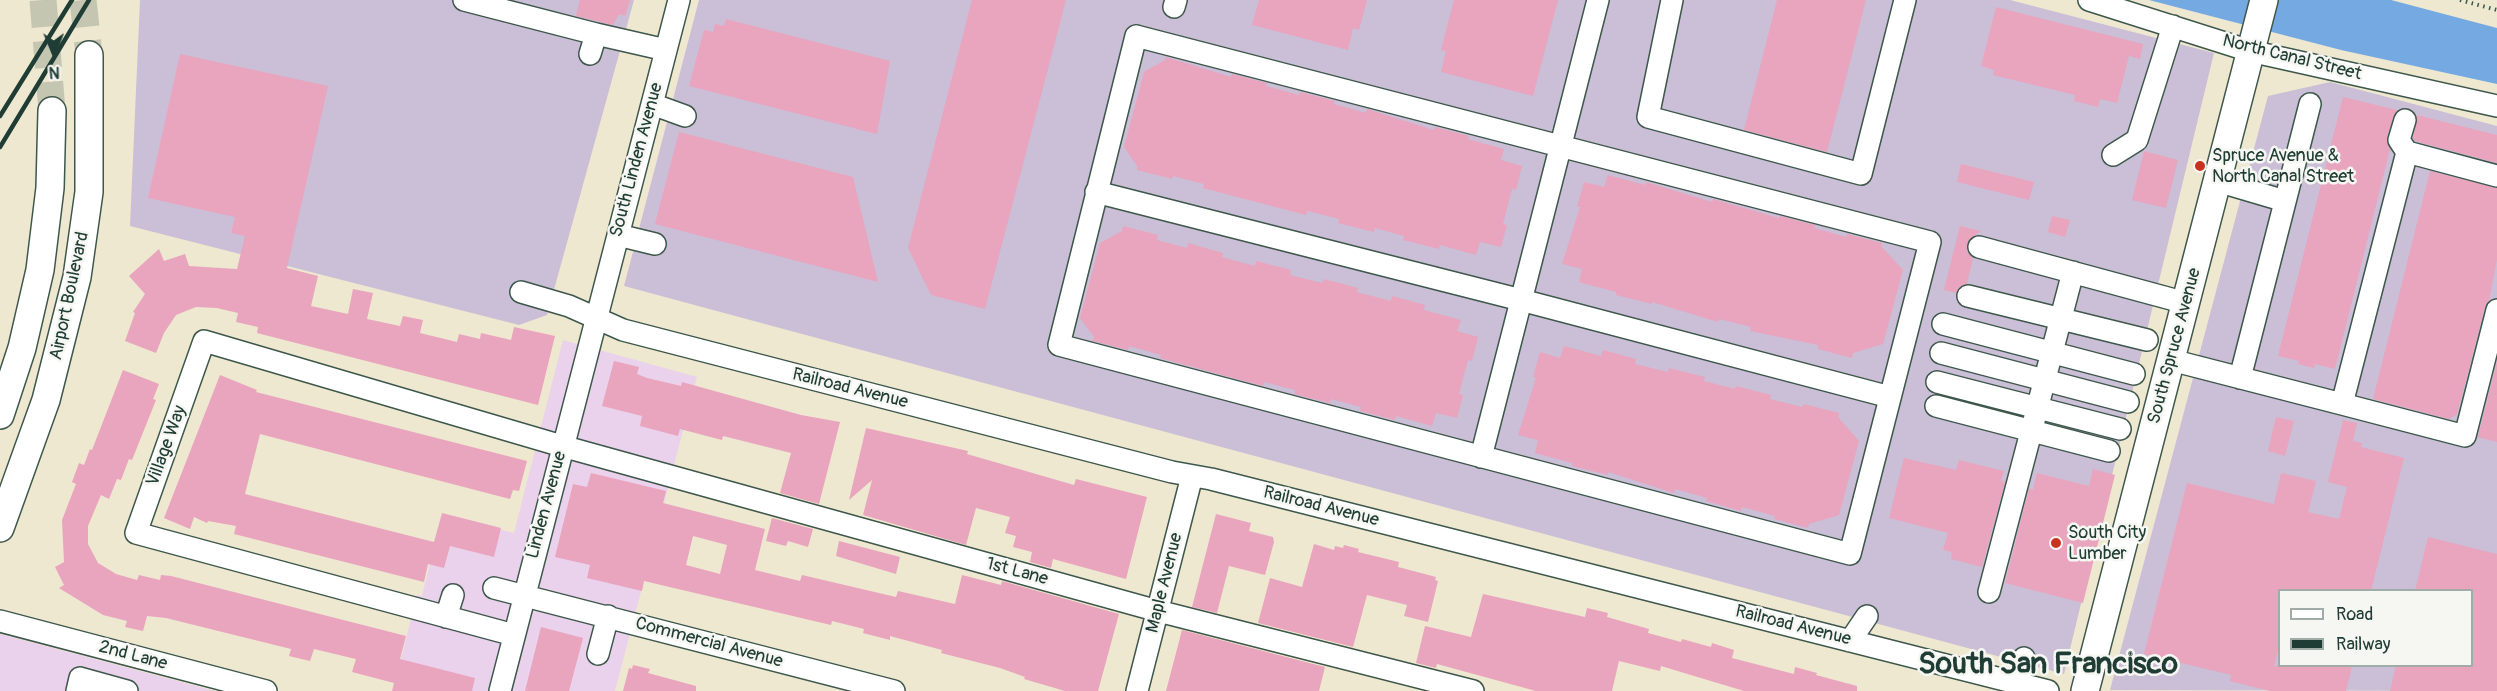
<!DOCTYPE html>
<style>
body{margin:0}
#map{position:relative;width:2497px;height:691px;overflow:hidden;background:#eee8d0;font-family:Pangolin,sans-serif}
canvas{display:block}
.legend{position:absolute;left:2278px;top:589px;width:195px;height:78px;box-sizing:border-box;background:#f6f6f2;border:2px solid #a0aca6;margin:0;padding:8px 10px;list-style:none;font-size:18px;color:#1f3d34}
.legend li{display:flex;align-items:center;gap:12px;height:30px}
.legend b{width:30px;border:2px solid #a0aca6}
.north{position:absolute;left:24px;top:24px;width:60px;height:60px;-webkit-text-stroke:4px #f6f6f2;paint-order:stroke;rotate:179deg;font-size:16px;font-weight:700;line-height:24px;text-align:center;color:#1f3d34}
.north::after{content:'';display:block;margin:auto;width:21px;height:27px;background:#1f3d34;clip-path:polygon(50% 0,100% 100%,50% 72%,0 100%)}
</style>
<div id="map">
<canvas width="2497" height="691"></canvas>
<ul class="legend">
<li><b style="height:8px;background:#fff"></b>Road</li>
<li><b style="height:8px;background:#1f3d34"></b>Railway</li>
</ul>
<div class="north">N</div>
</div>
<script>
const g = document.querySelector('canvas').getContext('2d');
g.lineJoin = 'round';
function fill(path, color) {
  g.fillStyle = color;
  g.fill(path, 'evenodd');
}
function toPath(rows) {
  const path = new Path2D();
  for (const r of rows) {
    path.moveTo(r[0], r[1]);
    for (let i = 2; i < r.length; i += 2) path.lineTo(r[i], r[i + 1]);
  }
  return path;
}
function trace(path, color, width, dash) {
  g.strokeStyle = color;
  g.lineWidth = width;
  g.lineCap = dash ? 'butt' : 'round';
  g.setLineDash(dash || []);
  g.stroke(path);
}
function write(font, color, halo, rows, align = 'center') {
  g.font = font + ' Pangolin,sans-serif';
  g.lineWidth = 5;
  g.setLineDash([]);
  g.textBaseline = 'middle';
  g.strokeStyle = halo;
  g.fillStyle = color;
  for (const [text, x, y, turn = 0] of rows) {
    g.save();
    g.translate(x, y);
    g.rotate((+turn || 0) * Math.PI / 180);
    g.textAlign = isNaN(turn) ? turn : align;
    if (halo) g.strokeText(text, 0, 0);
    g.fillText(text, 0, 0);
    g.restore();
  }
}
const built = toPath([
 [563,340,697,377,615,691,393,691,417,595,422,596,442,515,514,533],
 [0,634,215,691,0,691]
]);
const industrial = toPath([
 [140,0,634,0,547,315,519,325,130,226],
 [699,0,2010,0,2214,53,2064,674,624,286],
 [2330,82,2497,126,2497,691,2110,690,2268,96],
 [2280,590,2472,590,2472,666,2280,666]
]);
const water = toPath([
 [2149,0,2391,0,2497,28,2497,84,2341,50]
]);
const building = toPath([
 [580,0,630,0,625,16,619,14,613,25,576,16],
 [972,0,1066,0,985,309,931,295,908,248],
 [1259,0,1367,0,1359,30,1353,28,1348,50,1252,25],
 [1454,0,1558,0,1533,96,1441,72,1446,51,1441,50],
 [1777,0,1866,0,1827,152,1744,130],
 [1996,7,2143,44,2140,59,2129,56,2117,103,2100,99,2098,107,2074,101,2075,95,1993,75,1994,70,1981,66],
 [726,19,890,61,877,134,689,86,704,30,713,32,715,24,724,26],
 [180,54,328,86,287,268,318,276,311,306,348,314,353,289,373,293,367,319,400,326,403,316,423,320,420,333,457,342,459,334,480,339,481,333,511,340,514,327,555,336,538,405,257,333,258,327,236,322,238,313,217,308,196,307,176,315,164,333,156,353,125,341,135,313,133,312,145,294,129,276,159,249,164,261,185,254,189,266,237,269,245,236,231,233,235,217,148,198],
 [1166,57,1231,77,1232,74,1267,83,1266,86,1299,95,1300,92,1335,101,1334,104,1366,113,1367,109,1434,130,1435,127,1469,136,1468,139,1504,149,1501,160,1522,166,1516,190,1512,189,1503,224,1507,225,1501,247,1480,242,1476,255,1440,245,1439,249,1403,240,1404,236,1375,228,1374,232,1338,223,1339,219,1308,211,1306,215,1203,188,1204,184,1173,176,1172,179,1137,170,1137,166,1124,147,1144,72,1165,60],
 [2343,97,2397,110,2387,136,2390,149,2335,369,2315,364,2314,368,2298,364,2299,361,2278,356],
 [2417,115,2497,135,2497,163,2415,141,2413,138],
 [679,132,853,177,878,282,655,224],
 [2144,151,2178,160,2166,208,2132,200],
 [1961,164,2034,182,2029,200,1957,182],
 [2430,171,2497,188,2497,259,2489,301,2485,307,2457,414,2449,419,2373,399],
 [1608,175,1645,185,1646,182,1712,202,1713,199,1779,218,1780,216,1815,225,1814,228,1846,237,1847,234,1882,243,1881,246,1903,270,1883,344,1853,353,1852,358,1818,349,1818,345,1750,331,1751,327,1719,319,1718,322,1652,302,1652,304,1616,295,1616,292,1579,282,1582,269,1562,264,1580,207,1577,207,1584,182,1604,187],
 [2052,216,2070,220,2065,237,2048,232],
 [1123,226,1158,235,1157,240,1187,248,1188,243,1223,253,1222,257,1255,266,1256,261,1291,270,1290,275,1322,283,1324,279,1358,288,1357,292,1391,301,1392,296,1425,305,1424,310,1461,320,1457,331,1478,337,1472,361,1468,360,1459,394,1463,395,1457,418,1436,413,1432,426,1396,416,1395,420,1360,411,1361,407,1331,399,1330,403,1294,394,1295,390,1264,382,1263,386,1160,358,1161,355,1129,346,1128,350,1093,341,1094,337,1080,318,1100,243,1122,231],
 [1960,226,1980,231,1967,243,1967,251,1973,258,1967,284,1959,287,1956,293,1944,290],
 [1564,346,1601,356,1603,350,1636,359,1635,364,1668,372,1669,368,1705,377,1704,381,1735,389,1736,386,1771,395,1770,399,1802,407,1804,404,1839,413,1838,417,1859,441,1839,515,1809,524,1808,528,1774,519,1775,516,1742,507,1741,511,1706,501,1707,498,1675,489,1674,493,1608,472,1608,475,1572,466,1572,463,1535,453,1538,440,1518,435,1536,378,1533,377,1540,352,1560,358],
 [614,361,639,367,637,374,647,378,681,386,682,382,801,415,840,422,819,504,780,493,791,453,723,436,722,440,680,429,678,436,640,426,642,416,602,406],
 [2497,362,2497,442,2478,437],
 [123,370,159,384,153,399,156,400,132,460,129,459,121,480,117,479,109,499,101,495,88,526,88,544,98,563,116,574,137,580,139,575,160,580,161,575,171,576,406,636,400,659,475,678,472,691,392,691,394,683,352,672,356,659,314,649,310,661,289,656,291,649,166,618,147,616,143,631,125,627,127,621,103,615,59,588,64,585,55,567,64,562,62,520,76,484,72,482,79,463,84,465,90,449,92,450],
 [220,375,257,390,256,392,527,461,519,491,513,490,510,499,260,434,245,494,434,542,442,513,501,528,494,557,450,546,444,568,428,564,424,582,234,534,236,526,208,521,207,523,194,517,190,529,164,518],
 [2276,417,2294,421,2285,456,2268,451],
 [2343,420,2357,423,2353,441,2362,443,2361,447,2404,458,2371,591,2280,591,2280,644,2274,666,2352,666,2346,691,2270,691,2230,681,2231,675,2144,654,2187,483,2274,504,2281,473,2316,481,2308,512,2339,519,2347,487,2328,482],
 [866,428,968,451,967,454,1074,485,1076,479,1147,497,1126,579,1053,559,1051,568,1030,562,1032,552,1013,547,1016,536,1005,533,1010,517,976,508,966,545,863,515,872,480,849,500],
 [1904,458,1956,470,1959,460,2004,471,2001,481,2005,482,1982,567,1951,559,1952,552,1943,550,1948,533,1889,518],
 [2093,469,2115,475,2083,603,2005,583,2029,489,2033,490,2037,473,2089,486],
 [591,473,666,491,663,503,765,529,755,570,800,581,802,575,896,597,898,591,955,604,962,575,1001,585,1002,581,1119,614,1098,691,1065,691,1024,679,1025,677,1000,668,941,653,942,650,890,636,890,640,863,633,864,629,832,621,831,625,644,581,642,591,587,578,590,565,555,557,573,484,587,487],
 [693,536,727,545,720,574,686,565],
 [1216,514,1251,523,1249,531,1273,537,1274,542,1265,575,1229,566,1217,613,1192,607],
 [772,518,813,529,808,547,788,541,786,546,766,541],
 [2428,537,2497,554,2497,691,2390,691,2396,666,2472,666,2472,591,2415,591],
 [839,541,900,557,896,574,836,556],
 [1314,544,1334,550,1335,546,1343,548,1344,545,1359,549,1358,552,1399,562,1398,567,1436,577,1435,580,1438,581,1428,622,1404,616,1407,605,1367,595,1353,647,1258,623,1270,578,1302,587],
 [1483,594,1585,617,1587,608,1608,613,1607,617,1649,629,1648,633,1681,642,1682,639,1711,647,1712,643,1734,650,1732,658,1794,674,1795,667,1817,673,1816,675,1857,686,1857,691,1744,691,1661,666,1660,671,1619,661,1612,691,1536,691,1437,664,1436,668,1416,663,1425,626,1471,637],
 [541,627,583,638,569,691,525,691],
 [1182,630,1325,667,1319,691,1166,691],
 [633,665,650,669,648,673,696,686,696,691,623,691,629,668,632,669]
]);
const majorTunnel = toPath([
 [43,0,52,111],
 [83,0,89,55]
]);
const path = toPath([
 [2460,0,2497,10]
]);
const minor = toPath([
 [464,0,596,34],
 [1672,0,1648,117,1861,174,1905,0],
 [2089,0,2250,51,2497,106],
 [1174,7,1176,0],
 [1136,36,1930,242,1850,554,1059,345,1136,36],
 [590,54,596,34,666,50],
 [652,104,685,116],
 [2405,120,2399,140,2407,152,2497,176],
 [2113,155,2137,140,2173,26],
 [2217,181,2285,201],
 [1096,192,1521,300,1890,397],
 [618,235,655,244],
 [1979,247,2186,303],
 [521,292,569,306,623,330,1172,472,1211,479,2048,691],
 [1968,296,2147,340],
 [1943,324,2134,374],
 [1941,353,2128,402],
 [2171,360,2342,404,2407,152],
 [2240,378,2310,104],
 [1937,382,2120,429],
 [2342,404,2465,436,2497,310],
 [1936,406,2109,451],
 [1481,457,1598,0],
 [494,588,894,691],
 [1989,592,2073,272],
 [446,617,453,595],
 [0,621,266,691],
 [514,635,136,533,204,341,562,446,1158,611,1473,691],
 [1850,641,1867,616],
 [598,654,608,616],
 [2019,684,2024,658],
 [77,691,80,678,127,691],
 [500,691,679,0],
 [1137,691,1192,476]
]);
const major = toPath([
 [0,415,22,348,40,270,50,188,52,111],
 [0,528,46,400,77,277,89,192,89,55],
 [2085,691,2264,0]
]);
const rail = toPath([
 [0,116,72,0],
 [0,147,89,0]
]);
const markers = [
 [2200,166,6,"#c8321e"],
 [2056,543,6,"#c8321e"]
];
const streetNames = [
 ["North Canal Street",2292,58,14],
 ["South Linden Avenue",637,160,-75],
 ["Airport Boulevard",70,296,-78],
 ["South Spruce Avenue",2175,346,-75],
 ["Railroad Avenue",850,389,14],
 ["Village Way",167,446,-70],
 ["Linden Avenue",547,505,-75],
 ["Railroad Avenue",1321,507,14],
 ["1st Lane",1017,572,15],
 ["Maple Avenue",1165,583,-76],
 ["Railroad Avenue",1793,626,14],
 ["Commercial Avenue",709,643,15],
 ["2nd Lane",133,656,15]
];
const poiNames = [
 ["Spruce Avenue &",2212,156],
 ["North Canal Street",2212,177],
 ["South City",2068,533],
 ["Lumber",2068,554]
];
const townNames = [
 ["South San Francisco",2048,665]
];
fill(built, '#ead1ec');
fill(industrial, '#cabfd6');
fill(water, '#75a9e2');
fill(building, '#e9a4be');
trace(majorTunnel, '#c5c6b1', 27, [27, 14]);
trace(minor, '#3e574b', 24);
trace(major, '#3e574b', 30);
trace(path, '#3e574b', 4, [1.5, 4.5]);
trace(minor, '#fff', 21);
trace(major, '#fff', 27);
trace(rail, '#1f3d34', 4.5);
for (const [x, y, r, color] of markers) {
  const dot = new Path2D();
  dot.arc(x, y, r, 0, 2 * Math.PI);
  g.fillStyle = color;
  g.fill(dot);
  trace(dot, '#f6f6f2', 2);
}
write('18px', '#1f3d34', '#f6f6f2', streetNames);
write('18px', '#1f3d34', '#f6f6f2', poiNames, 'left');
write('bold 30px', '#1f3d34', '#f6f6f2', townNames);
</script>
